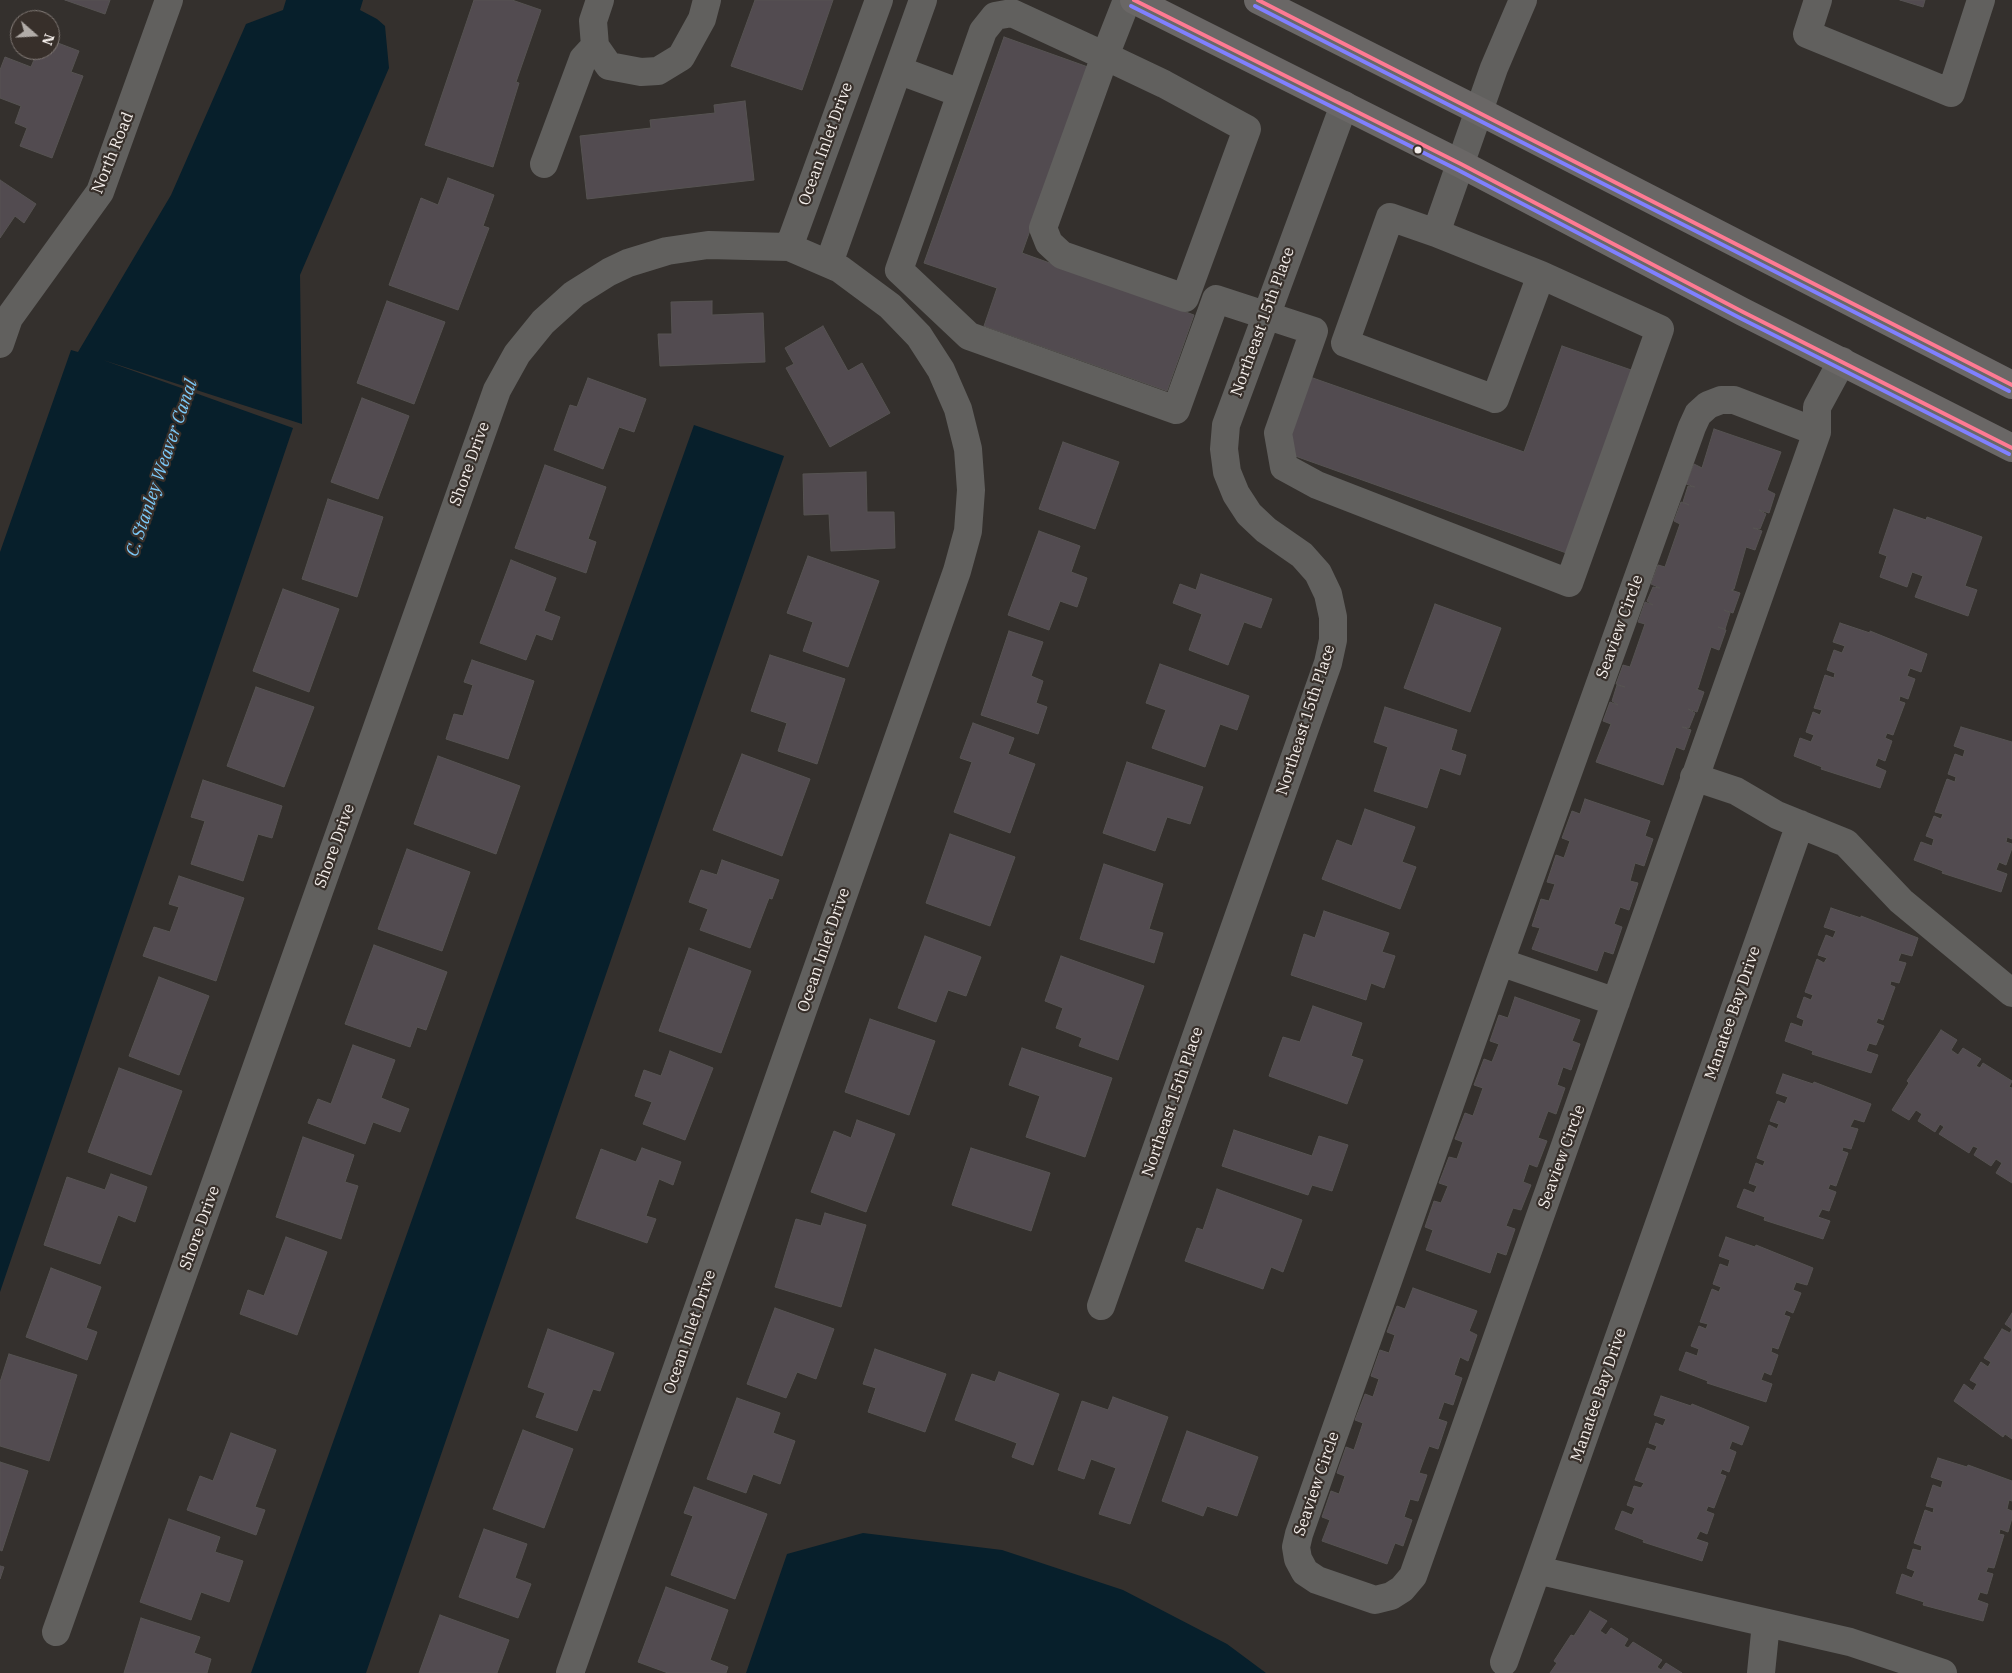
<!DOCTYPE html>
<style>
body{margin:0}
#map{position:relative;width:2012px;height:1673px;overflow:hidden;background:#34302d;font-family:"IBM Plex Serif",serif}
canvas{display:block}
.north{position:absolute;left:10px;top:10px;width:50px;height:50px;box-sizing:border-box;background:#372f2a;border:1px solid #837b77;border-radius:50%;rotate:109deg;font-size:14px;font-weight:700;line-height:20px;text-align:center;color:#f4eeeb}
.north::after{content:'';display:block;margin:auto;width:18px;height:22px;background:#b1aca8;clip-path:polygon(50% 0,100% 100%,50% 72%,0 100%)}
</style>
<div id="map">
<canvas width="2012" height="1673"></canvas>
<div class="north">N</div>
</div>
<script>
const g = document.querySelector('canvas').getContext('2d');
g.lineJoin = 'round';
function fill(path, color) {
  g.fillStyle = color;
  g.fill(path, 'evenodd');
}
function toPath(rows) {
  const path = new Path2D();
  for (const r of rows) {
    path.moveTo(r[0], r[1]);
    for (let i = 2; i < r.length; i += 2) path.lineTo(r[i], r[i + 1]);
  }
  return path;
}
function trace(path, color, width, dash) {
  g.strokeStyle = color;
  g.lineWidth = width;
  g.lineCap = dash ? 'butt' : 'round';
  g.setLineDash(dash || []);
  g.stroke(path);
}
function write(font, color, halo, rows, align = 'center') {
  g.font = font + ' "IBM Plex Serif",serif';
  g.lineWidth = 4.5;
  g.setLineDash([]);
  g.textBaseline = 'middle';
  g.strokeStyle = halo;
  g.fillStyle = color;
  for (const [text, x, y, turn = 0] of rows) {
    g.save();
    g.translate(x, y);
    g.rotate((+turn || 0) * Math.PI / 180);
    g.textAlign = isNaN(turn) ? turn : align;
    if (halo) g.strokeText(text, 0, 0);
    g.fillText(text, 0, 0);
    g.restore();
  }
}
const water = toPath([
 [286,0,363,0,360,10,377,19,385,26,389,68,300,275,302,424,103,360,293,428,0,1292,0,552,71,350,78,352,171,195,246,24,283,10],
 [694,425,784,456,366,1673,251,1673],
 [863,1533,1002,1550,1123,1590,1227,1644,1266,1673,746,1673,787,1554]
]);
const building = toPath([
 [65,0,110,0,105,14,65,0],
 [474,0,512,0,541,10,516,82,519,83,493,167,425,145,474,0],
 [755,0,833,0,802,90,731,66,755,0],
 [1900,0,1925,0,1923,7,1900,0],
 [1004,37,1088,67,1022,253,1194,315,1167,391,984,326,997,288,924,263,1004,37],
 [50,40,79,51,71,72,83,76,52,158,20,146,27,128,15,123,21,106,0,98,0,70,5,57,31,67,38,50,50,50,50,40],
 [745,101,754,180,587,199,580,136,651,128,650,120,715,113,714,105,745,101],
 [448,178,494,195,483,226,489,228,458,310,389,285,421,198,438,205,448,178],
 [0,180,36,204,24,223,15,216,0,238,0,180],
 [387,301,445,322,414,404,357,383,387,301],
 [712,301,712,315,763,313,765,362,660,366,658,334,672,334,671,302,712,301],
 [823,326,848,371,862,363,890,413,830,447,786,368,794,364,785,348,823,326],
 [1562,346,1637,372,1572,555,1284,452,1310,377,1524,452,1562,346],
 [588,378,646,399,634,432,619,427,603,469,554,450,570,405,577,407,588,378],
 [362,398,409,416,378,499,331,482,362,398],
 [1714,429,1781,452,1767,490,1775,494,1769,513,1759,510,1766,514,1760,529,1753,528,1762,531,1755,550,1746,547,1734,589,1731,590,1740,593,1733,613,1724,610,1730,613,1725,629,1718,627,1726,630,1719,650,1711,647,1698,688,1696,689,1704,692,1697,712,1688,709,1695,713,1689,728,1682,727,1691,730,1684,750,1676,747,1663,785,1596,762,1611,724,1603,721,1610,702,1618,705,1612,701,1617,685,1625,687,1616,684,1623,665,1630,667,1645,624,1638,622,1645,602,1653,605,1647,601,1653,587,1660,588,1651,584,1658,565,1665,567,1680,524,1674,521,1681,502,1689,505,1683,502,1688,486,1695,487,1686,484,1694,464,1702,468,1714,429],
 [1063,442,1119,462,1095,529,1039,509,1063,442],
 [545,465,606,487,588,539,596,542,586,573,515,548,545,465],
 [866,472,867,512,894,512,895,548,831,551,829,514,804,515,803,474,866,472],
 [328,499,383,517,357,597,302,579,328,499],
 [1894,509,1926,520,1927,517,1982,537,1965,586,1977,590,1968,616,1915,597,1923,576,1912,572,1907,587,1880,577,1887,556,1879,553,1894,509],
 [1039,531,1080,546,1071,572,1087,578,1077,607,1060,601,1049,630,1008,615,1039,531],
 [808,556,879,581,848,667,803,651,813,622,787,613,808,556],
 [511,560,556,578,544,611,560,617,552,640,536,634,526,660,480,643,511,560],
 [1201,574,1272,599,1261,628,1244,622,1228,665,1189,650,1202,614,1173,603,1180,584,1196,590,1201,574],
 [283,589,339,609,309,692,253,671,283,589],
 [1435,604,1501,628,1470,712,1404,688,1435,604],
 [1840,623,1870,633,1870,631,1927,654,1921,672,1910,668,1907,676,1915,679,1908,699,1900,696,1899,701,1905,703,1893,735,1887,733,1885,738,1892,741,1885,761,1878,758,1875,766,1886,771,1880,788,1821,769,1822,767,1794,756,1800,738,1811,742,1814,735,1806,732,1813,712,1820,715,1822,710,1814,708,1825,675,1834,678,1835,673,1827,670,1834,650,1842,653,1845,646,1833,642,1840,623],
 [1009,631,1043,642,1031,676,1043,681,1036,703,1047,707,1038,734,981,715,1009,631],
 [770,655,845,679,817,764,778,751,787,723,751,711,770,655],
 [472,660,534,681,508,759,446,739,454,714,463,716,473,685,464,682,472,660],
 [1160,664,1249,696,1237,730,1220,724,1205,767,1152,748,1166,710,1146,703,1160,664],
 [256,687,314,707,284,787,227,766,256,687],
 [1385,707,1457,730,1451,750,1466,755,1460,775,1440,768,1427,808,1374,791,1388,747,1374,742,1385,707],
 [973,723,1014,738,1008,754,1035,764,1010,833,954,812,972,762,960,758,973,723],
 [1961,727,2012,742,2012,839,2007,837,2006,842,2012,844,2012,848,2006,865,1999,862,1996,870,2007,874,2001,892,1942,873,1943,871,1914,860,1921,842,1932,846,1934,839,1926,836,1934,816,1941,819,1943,814,1935,812,1947,779,1955,782,1956,777,1948,774,1955,754,1963,757,1965,750,1954,746,1961,727],
 [742,754,810,779,782,856,713,830,742,754],
 [438,756,520,786,496,854,414,824,438,756],
 [1127,762,1203,787,1190,824,1167,817,1155,851,1103,833,1127,762],
 [203,780,282,806,272,838,258,834,243,881,191,864,205,821,191,817,203,780],
 [1585,799,1650,821,1645,836,1653,839,1644,866,1635,863,1630,881,1638,883,1629,910,1620,907,1614,924,1622,927,1613,954,1604,951,1597,971,1532,949,1540,928,1532,926,1541,899,1549,901,1555,884,1547,882,1556,855,1564,858,1570,841,1562,838,1572,811,1580,814,1585,799],
 [1365,809,1415,827,1402,862,1416,867,1400,909,1322,879,1337,840,1352,846,1365,809],
 [950,834,1015,857,990,926,926,903,950,834],
 [407,849,470,872,442,951,378,929,407,849],
 [722,860,779,880,772,899,769,898,750,948,700,930,708,909,689,902,701,870,717,875,722,860],
 [1104,864,1163,884,1149,929,1163,933,1154,963,1080,939,1104,864],
 [179,876,244,898,216,981,143,956,154,927,170,932,179,907,169,904,179,876],
 [1831,908,1861,918,1861,916,1918,938,1912,956,1901,953,1898,961,1906,963,1899,983,1891,981,1890,985,1895,987,1883,1020,1878,1018,1876,1023,1884,1026,1876,1045,1869,1043,1866,1051,1878,1055,1871,1073,1812,1054,1813,1051,1785,1041,1791,1023,1802,1027,1804,1020,1797,1017,1804,997,1811,1000,1813,995,1805,992,1817,959,1824,963,1827,958,1818,955,1826,935,1833,938,1836,931,1824,927,1831,908],
 [1324,911,1389,933,1382,952,1395,956,1384,988,1371,983,1366,1000,1291,975,1304,934,1315,938,1324,911],
 [925,936,981,957,966,996,948,990,936,1022,898,1008,925,936],
 [374,945,447,972,426,1030,417,1027,410,1047,345,1024,374,945],
 [689,948,751,971,721,1053,659,1031,689,948],
 [1061,956,1144,986,1118,1060,1079,1046,1082,1038,1056,1028,1063,1008,1045,1001,1061,956],
 [159,977,209,996,179,1075,129,1056,159,977],
 [1515,997,1580,1020,1572,1041,1580,1044,1571,1070,1563,1067,1557,1085,1565,1088,1556,1114,1548,1111,1538,1138,1547,1141,1537,1167,1529,1164,1523,1182,1531,1185,1521,1210,1513,1208,1506,1226,1515,1229,1506,1255,1497,1252,1490,1273,1426,1250,1433,1230,1425,1227,1434,1201,1441,1203,1448,1186,1439,1183,1449,1157,1457,1159,1463,1142,1455,1139,1465,1113,1473,1116,1483,1088,1474,1085,1484,1059,1492,1062,1499,1044,1490,1041,1499,1015,1508,1018,1515,997],
 [1313,1006,1362,1023,1351,1056,1363,1060,1347,1104,1269,1076,1283,1037,1300,1042,1313,1006],
 [870,1019,935,1041,909,1115,845,1092,870,1019],
 [1941,1030,1957,1040,1951,1050,1958,1055,1963,1048,1981,1059,1976,1066,1980,1068,1983,1063,2012,1081,2009,1087,2012,1088,2012,1183,1996,1173,2002,1163,1996,1159,1991,1166,1974,1155,1978,1148,1973,1146,1969,1153,1939,1134,1944,1127,1940,1124,1935,1132,1918,1121,1922,1114,1916,1110,1909,1120,1892,1110,1909,1083,1907,1081,1941,1030],
 [353,1045,395,1060,381,1098,409,1109,400,1132,373,1122,365,1144,308,1123,318,1099,331,1104,353,1045],
 [1022,1048,1112,1078,1085,1157,1026,1137,1040,1096,1009,1085,1022,1048],
 [670,1051,713,1068,685,1140,643,1124,652,1102,635,1096,644,1070,661,1076,670,1051],
 [119,1068,182,1091,151,1175,88,1152,119,1068],
 [1783,1074,1813,1084,1814,1082,1871,1104,1864,1122,1854,1119,1850,1127,1858,1129,1851,1149,1843,1147,1842,1151,1848,1153,1836,1186,1830,1184,1828,1189,1836,1192,1829,1211,1822,1209,1818,1217,1830,1221,1823,1239,1764,1220,1765,1217,1737,1207,1744,1189,1754,1193,1757,1186,1749,1183,1756,1163,1763,1166,1765,1161,1757,1158,1769,1125,1777,1129,1779,1124,1770,1121,1778,1101,1785,1104,1788,1097,1776,1093,1783,1074],
 [857,1120,895,1134,866,1212,811,1192,834,1131,851,1138,857,1120],
 [1234,1130,1312,1156,1319,1136,1348,1145,1332,1191,1312,1185,1308,1195,1222,1166,1234,1130],
 [303,1137,354,1155,345,1182,358,1186,341,1239,276,1217,303,1137],
 [642,1148,681,1162,673,1185,659,1179,646,1216,656,1219,647,1243,576,1218,601,1149,636,1162,642,1148],
 [971,1148,1050,1173,1031,1231,952,1205,971,1148],
 [111,1174,147,1187,135,1222,118,1215,100,1264,44,1245,67,1177,105,1190,111,1174],
 [1217,1189,1302,1220,1283,1272,1271,1267,1263,1289,1185,1261,1197,1228,1203,1230,1217,1189],
 [825,1213,866,1225,841,1307,775,1287,796,1219,821,1226,825,1213],
 [286,1237,327,1252,297,1335,240,1314,248,1290,264,1296,286,1237],
 [1726,1237,1755,1247,1756,1245,1813,1268,1807,1285,1796,1282,1793,1290,1801,1293,1793,1313,1786,1310,1784,1315,1790,1317,1778,1349,1772,1347,1771,1352,1778,1355,1771,1375,1764,1372,1761,1380,1772,1384,1766,1402,1707,1383,1708,1381,1679,1370,1686,1352,1697,1356,1699,1349,1691,1346,1699,1326,1706,1329,1708,1324,1700,1322,1712,1289,1719,1292,1721,1287,1713,1284,1720,1264,1728,1267,1730,1260,1719,1256,1726,1237],
 [51,1268,101,1287,86,1328,97,1332,87,1360,26,1337,51,1268],
 [1413,1288,1477,1311,1469,1331,1477,1335,1468,1361,1460,1357,1454,1375,1462,1378,1453,1405,1444,1402,1438,1419,1447,1422,1438,1449,1429,1446,1419,1473,1427,1475,1418,1501,1410,1499,1404,1517,1412,1520,1403,1546,1395,1543,1387,1564,1322,1541,1330,1520,1322,1517,1331,1491,1339,1494,1345,1476,1337,1473,1346,1447,1354,1450,1363,1423,1355,1420,1365,1394,1373,1397,1379,1379,1371,1376,1380,1350,1389,1353,1395,1335,1387,1332,1397,1306,1405,1309,1413,1288],
 [775,1308,834,1329,816,1379,797,1372,786,1398,747,1384,775,1308],
 [2012,1313,2012,1329,2005,1324,2012,1313],
 [548,1329,614,1353,600,1391,593,1389,577,1431,536,1417,545,1393,528,1387,548,1329],
 [2002,1329,2010,1333,2012,1329,2012,1439,2005,1434,2003,1437,1954,1401,1964,1384,1973,1391,1977,1384,1970,1380,1981,1362,1988,1367,1991,1362,1984,1358,2002,1329],
 [875,1349,946,1374,925,1432,868,1412,876,1388,863,1384,875,1349],
 [9,1354,77,1375,49,1461,0,1446,0,1382,9,1354],
 [999,1372,1059,1394,1033,1465,1012,1457,1017,1443,955,1420,972,1374,995,1382,999,1372],
 [1661,1396,1691,1406,1692,1404,1749,1427,1742,1445,1732,1441,1729,1449,1736,1452,1729,1472,1722,1469,1720,1474,1726,1476,1714,1508,1708,1506,1706,1511,1714,1514,1707,1534,1700,1531,1696,1539,1708,1543,1702,1561,1643,1542,1644,1540,1615,1529,1622,1511,1632,1515,1635,1508,1627,1505,1634,1486,1641,1488,1644,1483,1635,1480,1647,1448,1655,1451,1657,1446,1649,1443,1656,1423,1663,1426,1666,1419,1654,1415,1661,1396],
 [1113,1397,1168,1417,1130,1524,1099,1514,1116,1468,1091,1459,1084,1479,1058,1470,1082,1401,1108,1410,1113,1397],
 [737,1398,780,1413,773,1433,795,1441,780,1484,753,1474,746,1493,707,1479,737,1398],
 [523,1430,573,1449,544,1528,493,1509,523,1430],
 [1187,1431,1258,1457,1237,1516,1207,1506,1203,1516,1162,1501,1187,1431],
 [231,1433,276,1450,255,1507,265,1510,256,1535,187,1510,200,1476,213,1481,231,1433],
 [1938,1458,1967,1467,1968,1465,2012,1481,2012,1501,2009,1500,2007,1509,2012,1511,2012,1518,2008,1532,2000,1529,1999,1534,2004,1535,1994,1568,1988,1567,1986,1572,1993,1574,1987,1594,1980,1592,1977,1600,1988,1604,1983,1621,1923,1605,1924,1602,1896,1593,1902,1574,1912,1578,1915,1571,1907,1568,1913,1549,1921,1551,1922,1546,1914,1543,1925,1510,1933,1513,1934,1508,1926,1506,1933,1485,1941,1488,1943,1481,1931,1477,1938,1458],
 [0,1462,28,1471,2,1551,0,1550,0,1462],
 [694,1487,767,1514,735,1599,671,1575,693,1516,684,1513,694,1487],
 [169,1519,220,1537,215,1552,243,1561,229,1602,201,1592,191,1620,140,1602,169,1519],
 [484,1529,527,1544,515,1578,531,1584,518,1618,459,1597,484,1529],
 [0,1566,4,1567,0,1579,0,1566],
 [666,1587,728,1610,710,1660,728,1667,726,1673,668,1673,638,1662,666,1587],
 [1590,1611,1607,1621,1600,1631,1606,1635,1611,1628,1628,1639,1624,1646,1628,1648,1633,1642,1662,1660,1657,1667,1661,1670,1666,1663,1682,1673,1550,1673,1557,1663,1554,1661,1571,1635,1574,1636,1590,1611],
 [440,1615,509,1640,497,1673,419,1673,440,1615],
 [141,1618,200,1637,194,1653,211,1659,207,1673,124,1673,141,1618]
]);
const minor = toPath([
 [600,0,593,21,595,46,609,66,641,72,658,71,681,57,702,19,707,0],
 [1127,0,1105,56,1043,228,1049,243,1062,255,1185,298,1247,129,1164,84,1105,56,1012,13,995,16,983,31,899,270,969,336,1176,410,1216,299,1314,331,1278,433,1284,467,1317,485,1569,583,1660,329,1541,275,1495,399,1345,343,1390,217,1436,233,1494,68,1523,0],
 [1818,0,1807,34,1951,93,1981,0],
 [898,70,960,93],
 [544,164,583,59,595,46],
 [1436,233,1541,275],
 [789,247,879,0],
 [829,263,923,0],
 [0,344,9,318,100,192,169,0],
 [1817,432,1734,400,1721,400,1708,405,1698,414,1692,427,1500,962,1299,1534,1296,1547,1298,1559,1305,1572,1317,1580,1375,1600,1391,1596,1402,1589,1413,1576,1817,432,1817,407,1842,361],
 [1694,777,1736,791,1777,815,1846,843,1901,901,2012,993],
 [1800,824,1537,1570,1850,1642,1943,1673],
 [1500,962,1616,1002],
 [1101,1306,1328,663,1333,640,1333,617,1328,594,1318,573,1302,555,1266,530,1249,514,1236,494,1227,472,1224,449,1226,425,1344,105],
 [56,1632,497,390,517,354,543,322,574,294,609,272,628,263,667,251,708,245,789,247,840,269,890,306,919,336,941,370,958,409,968,449,971,490,968,531,957,571,570,1673],
 [1504,1662,1537,1570],
 [1761,1673,1766,1623]
]);
const major = toPath([
 [1134,0,1461,164,1743,312,2012,448],
 [1258,0,1479,111,2012,385]
]);
const bus1 = toPath([
 [1134,0,1461,164,1743,312,2012,448],
 [1258,0,2012,385]
]);
const bus2 = toPath([
 [1131,6,1458,170,1740,318,2009,454],
 [1255,6,2009,391]
]);
const markers = [
 [1418,150,4.5,"#f4eeeb"]
];
const streetNames = [
 ["Ocean Inlet Drive",826,144,-70],
 ["North Road",113,153,-68],
 ["Northeast 15th Place",1263,322,-70],
 ["Shore Drive",470,464,-70],
 ["Seaview Circle",1620,627,-70],
 ["Northeast 15th Place",1306,720,-72],
 ["Shore Drive",335,846,-70],
 ["Ocean Inlet Drive",824,950,-71],
 ["Manatee Bay Drive",1733,1013,-71],
 ["Northeast 15th Place",1173,1102,-71],
 ["Seaview Circle",1562,1157,-70],
 ["Shore Drive",200,1228,-70],
 ["Ocean Inlet Drive",690,1332,-71],
 ["Manatee Bay Drive",1599,1395,-71],
 ["Seaview Circle",1317,1484,-71]
];
const waterNames = [
 ["C. Stanley Weaver Canal",162,468,-71]
];
fill(water, '#071f2b');
fill(building, '#524b50');
trace(building, '#565352', 1);
trace(minor, '#61605e', 28);
trace(major, '#6a6766', 28);
trace(bus1, '#fe7a93', 4);
trace(bus2, '#8080ff', 4);
for (const [x, y, r, color] of markers) {
  const dot = new Path2D();
  dot.arc(x, y, r, 0, 2 * Math.PI);
  g.fillStyle = color;
  g.fill(dot);
  trace(dot, '#372f2a', 2);
}
write('16px', '#f4eeeb', '#372f2a', streetNames);
write('italic 18px', '#7cc9f8', '#372f2a', waterNames);
</script>
